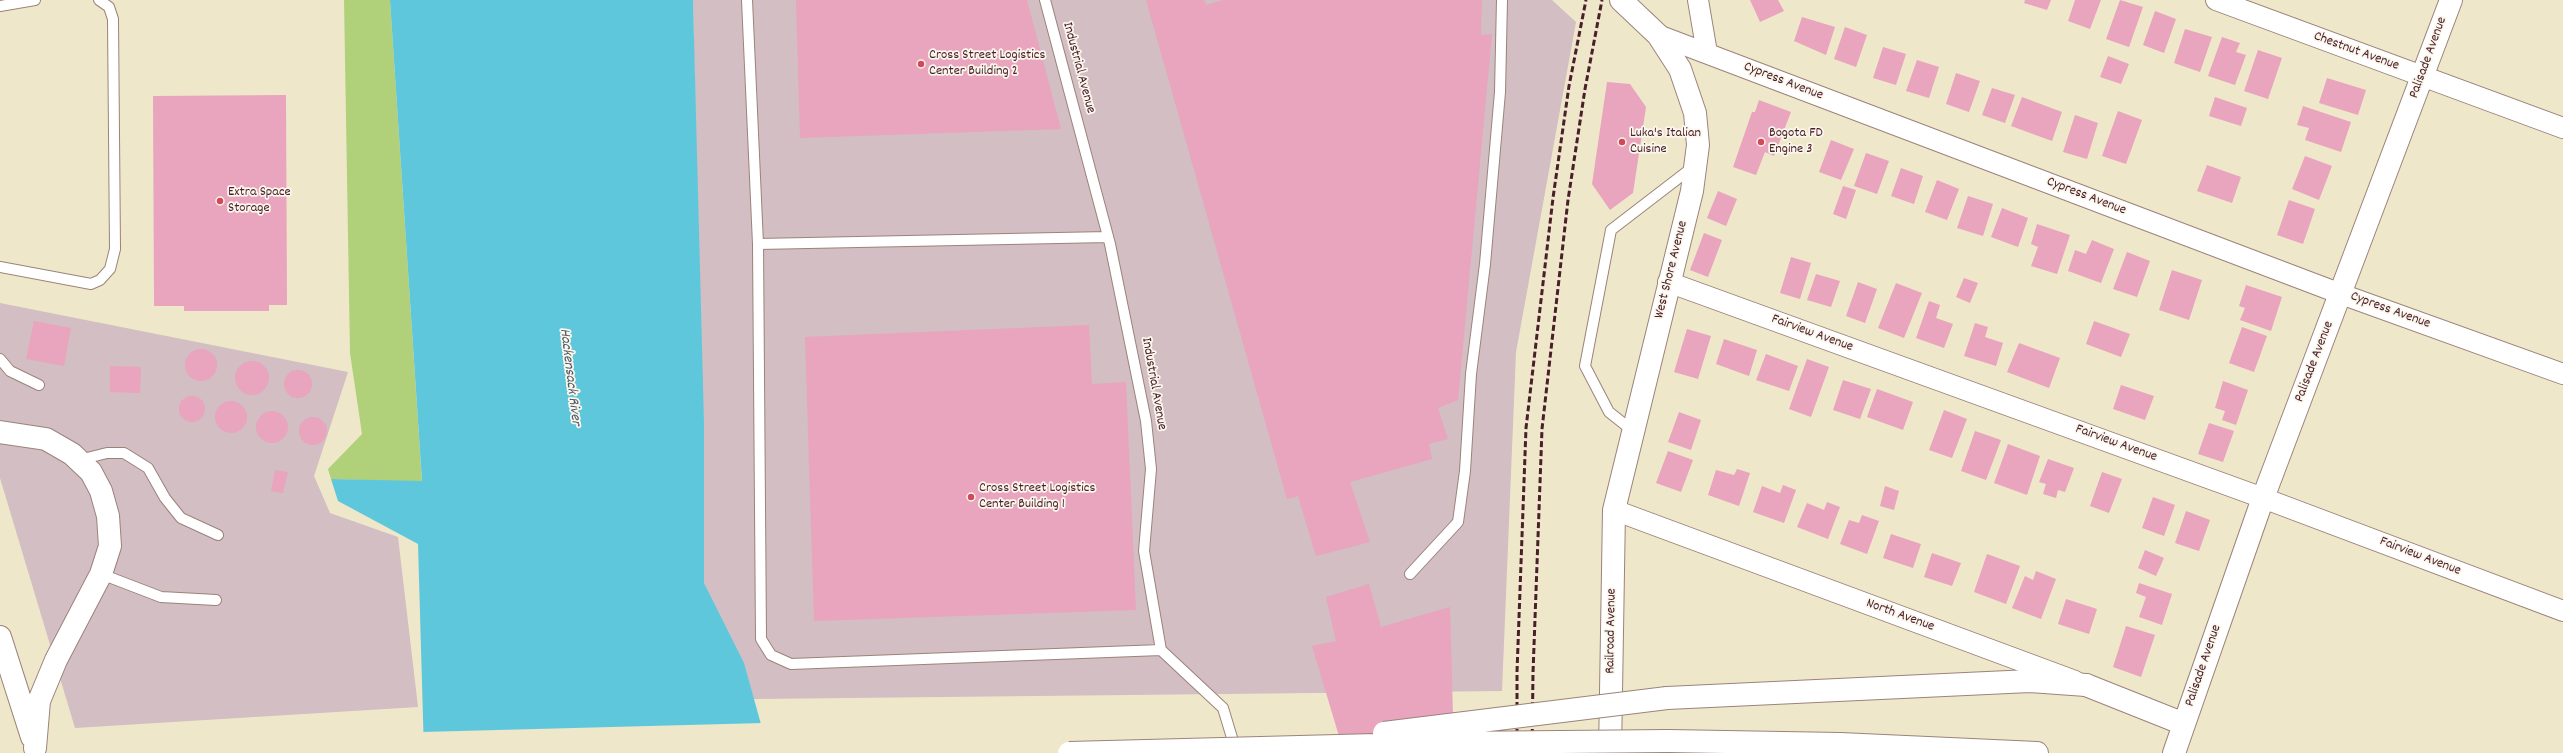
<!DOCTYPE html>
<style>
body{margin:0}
canvas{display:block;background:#eee7ca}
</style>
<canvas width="2563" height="753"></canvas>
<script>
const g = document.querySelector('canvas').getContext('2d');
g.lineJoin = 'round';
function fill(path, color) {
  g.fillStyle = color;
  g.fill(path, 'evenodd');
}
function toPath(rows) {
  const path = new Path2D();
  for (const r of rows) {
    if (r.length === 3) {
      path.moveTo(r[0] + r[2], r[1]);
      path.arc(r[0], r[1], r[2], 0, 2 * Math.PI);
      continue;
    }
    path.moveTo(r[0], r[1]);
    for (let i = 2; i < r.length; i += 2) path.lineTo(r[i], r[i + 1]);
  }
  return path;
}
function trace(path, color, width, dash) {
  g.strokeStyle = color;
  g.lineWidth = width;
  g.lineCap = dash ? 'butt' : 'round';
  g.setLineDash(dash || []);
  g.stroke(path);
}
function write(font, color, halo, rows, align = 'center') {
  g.font = font + ' Dekko,sans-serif';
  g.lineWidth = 3.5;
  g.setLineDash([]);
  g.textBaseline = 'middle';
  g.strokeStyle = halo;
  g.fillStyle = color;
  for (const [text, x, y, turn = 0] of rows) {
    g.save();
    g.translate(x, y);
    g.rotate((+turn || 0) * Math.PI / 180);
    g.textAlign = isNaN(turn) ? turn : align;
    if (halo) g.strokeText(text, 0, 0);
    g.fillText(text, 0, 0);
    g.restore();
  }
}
const industrial = toPath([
 [693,0,1552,0,1576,22,1516,352,1502,691,754,699,704,583],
 [0,303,348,372,314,476,330,513,398,537,418,707,75,728,0,478]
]);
const green = toPath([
 [344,0,390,0,422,482,331,479,328,469,362,434,350,353]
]);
const water = toPath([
 [390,0,693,0,704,424,704,583,744,663,769,753,424,753,418,544,338,501,331,479,422,481]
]);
const pier = toPath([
 [763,723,771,753,422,753,422,732]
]);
const building = toPath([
 [796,0,1027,0,1061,129,800,138],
 [1146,0,1204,0,1206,5,1223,0,1482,0,1481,35,1492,34,1458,400,1438,408,1448,439,1429,444,1432,459,1350,482,1370,542,1316,556,1298,496,1287,499],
 [1750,0,1778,0,1784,11,1760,22],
 [2025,0,2051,0,2047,10,2024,3],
 [2075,0,2101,0,2090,29,2068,21],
 [2120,0,2143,7,2129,47,2106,39],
 [2155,11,2176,19,2164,53,2143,45],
 [1802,17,1835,27,1826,55,1794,41],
 [1845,27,1867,35,1856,67,1834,59],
 [2185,29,2212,37,2200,72,2174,63],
 [2222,37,2240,43,2236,52,2246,55,2235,85,2208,76],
 [1883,47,1906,54,1896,85,1873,78],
 [2258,50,2282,58,2268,99,2244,91],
 [2108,56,2129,64,2121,84,2100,77],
 [1917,60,1939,67,1929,98,1906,91],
 [1956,73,1980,81,1969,112,1946,104],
 [2327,78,2366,90,2358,115,2319,103],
 [1607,82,1630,84,1646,107,1633,193,1610,210,1592,184],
 [1992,88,2015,95,2005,123,1982,115],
 [286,95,287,305,269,305,269,311,184,311,184,306,154,306,153,96],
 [2022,97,2062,112,2052,141,2011,126],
 [2215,97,2247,108,2241,126,2209,116],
 [1759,100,1791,112,1774,156,1765,152,1756,175,1733,167,1752,112,1755,112],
 [2303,106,2351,122,2341,152,2305,140,2309,128,2297,125],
 [2118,111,2142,120,2126,164,2102,156],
 [2075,115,2098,123,2087,159,2063,152],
 [1831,140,1854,149,1841,180,1819,172],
 [1866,153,1889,161,1877,194,1854,186],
 [2305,156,2332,166,2319,200,2292,189],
 [2207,165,2241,177,2232,203,2197,191],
 [1901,168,1923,176,1914,204,1891,196],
 [1937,180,1959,189,1947,220,1925,212],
 [1843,186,1856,190,1846,219,1833,214],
 [1718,191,1737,199,1726,226,1707,218],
 [1968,196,1993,204,1983,236,1957,228],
 [2289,200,2315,209,2303,244,2277,235],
 [2002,208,2028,218,2018,247,1991,237],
 [2037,224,2070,235,2057,274,2031,266,2038,247,2031,244],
 [1704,233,1722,240,1708,277,1690,270],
 [2092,240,2114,249,2101,283,2068,271,2075,250,2086,254],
 [2127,252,2150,261,2137,297,2113,289],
 [1791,257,1811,263,1800,299,1780,293],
 [2172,270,2202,280,2189,320,2159,310],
 [1816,274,1840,281,1831,307,1807,300],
 [1964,278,1978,283,1970,303,1956,297],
 [1858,282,1877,289,1865,323,1846,316],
 [1896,283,1922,293,1904,338,1878,328],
 [2246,285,2282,297,2271,331,2240,320,2245,308,2239,306],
 [1929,301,1940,305,1936,318,1953,324,1944,348,1916,338],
 [34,321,71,328,64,366,26,359],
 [2094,321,2130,334,2121,357,2086,344],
 [1975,323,1988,327,1985,337,2003,343,1996,366,1964,356],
 [1089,325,1092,384,1126,382,1136,610,814,621,805,337],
 [2242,327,2267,336,2254,372,2229,363],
 [1687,329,1711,336,1698,379,1674,372],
 [1724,339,1757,350,1749,376,1716,364],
 [2019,343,2060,358,2049,388,2007,372],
 [201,365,16],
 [1766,354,1798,366,1789,391,1756,380],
 [1807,359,1829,367,1811,417,1789,409],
 [252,378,17],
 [110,366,141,367,140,393,110,392],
 [298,384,14],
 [1843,380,1871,389,1860,419,1833,410],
 [2223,381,2248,390,2236,425,2222,420,2225,411,2215,408],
 [2121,385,2154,396,2145,420,2113,409],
 [1877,389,1913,402,1903,430,1867,417],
 [192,409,13],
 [231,417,16],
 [1944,410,1967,419,1952,458,1929,450],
 [272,427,16],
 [1679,412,1701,420,1691,450,1668,442],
 [313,431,14],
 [2209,423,2234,431,2223,462,2198,454],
 [1975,431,2001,440,1986,480,1961,471],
 [2008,444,2040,456,2027,495,1994,483],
 [1668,451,1693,460,1681,492,1656,483],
 [2048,459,2074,468,2065,492,2058,490,2056,498,2043,494,2046,484,2039,482],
 [1737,469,1750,473,1739,506,1708,495,1716,470,1734,475],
 [275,470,288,472,283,493,271,491],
 [2102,472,2122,479,2109,513,2090,506],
 [1783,485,1796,490,1784,523,1753,512,1762,486,1780,493],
 [1885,486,1899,491,1894,510,1880,506],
 [2153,497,2175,505,2164,536,2142,528],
 [1827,502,1840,507,1828,539,1797,527,1807,503,1824,510],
 [2186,511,2210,520,2199,551,2175,543],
 [1862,515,1879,521,1867,554,1840,544,1849,520,1859,523],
 [1891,534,1921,544,1913,568,1883,558],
 [2145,550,2164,558,2156,576,2138,568],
 [1932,553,1961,563,1952,586,1924,577],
 [1987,554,2020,566,2006,604,1974,592],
 [2036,571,2056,579,2041,619,2012,608,2025,576,2033,580],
 [2139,583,2172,594,2162,625,2139,617,2146,597,2136,593],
 [1369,584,1381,627,1450,607,1454,753,1344,753,1312,646,1336,641,1326,597],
 [2066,599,2097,609,2089,634,2058,624],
 [2126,626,2155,635,2141,677,2113,667]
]);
const lane = toPath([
 [747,0,758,244],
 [1045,0,1110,244,1146,421,1151,469,1144,551,1161,650,1223,708,1236,751],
 [0,6,35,0],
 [1108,237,758,244,761,639,771,655,791,664,1161,650],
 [0,267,91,284,100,280,110,269,115,249,113,19,109,7,99,0],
 [0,359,10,371,39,385],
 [1633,431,1609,412,1585,366,1611,230,1693,167],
 [79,460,107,453,124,453,148,468,165,498,181,518,218,535],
 [101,574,161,597,216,600],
 [1410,574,1458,522,1465,471,1471,374,1485,264,1500,92,1502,0]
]);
const street = toPath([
 [1698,0,1707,53],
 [2216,0,2563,128],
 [1658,35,2341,294,2563,374],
 [1668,282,2263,498,2563,611],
 [1614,510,2075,681]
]);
const secondary = toPath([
 [2086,685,2184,724],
 [1610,753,1614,510,1692,191,1698,145,1695,113,1680,69,1658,35,1621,0],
 [2174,753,2263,498,2451,0]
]);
const primary = toPath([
 [0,432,46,439,72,454,91,472,101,491,108,516,110,546,101,574,56,660,39,701,35,748],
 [0,637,32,737]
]);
const highway = toPath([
 [1667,698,2030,681,2086,685],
 [1668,741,1840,744,2037,753]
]);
const rail = toPath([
 [1517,753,1517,672,1526,428,1553,198,1569,86,1586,0],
 [1532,753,1533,673,1542,429,1568,200,1585,89,1602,0]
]);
const highwayBridge = toPath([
 [1384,733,1667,698],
 [1069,753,1453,743,1668,741]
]);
const markers = [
 [921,64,4,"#d1495b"],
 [1622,142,4,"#d1495b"],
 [1761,142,4,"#d1495b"],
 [220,201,4,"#d1495b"],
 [971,497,4,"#d1495b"]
];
const streetNames = [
 ["Chestnut Avenue",2356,52,20],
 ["Palisade Avenue",2429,58,-70],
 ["Industrial Avenue",1078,68,75],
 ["Cypress Avenue",1783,82,21],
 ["Cypress Avenue",2086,197,21],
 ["West Shore Avenue",1672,270,-76],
 ["Cypress Avenue",2390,311,20],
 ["Fairview Avenue",1812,334,20],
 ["Palisade Avenue",2315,362,-69],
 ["Industrial Avenue",1153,384,80],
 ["Fairview Avenue",2116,444,20],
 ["Fairview Avenue",2420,557,21],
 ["North Avenue",1900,616,20],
 ["Railroad Avenue",1612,631,-89],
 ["Palisade Avenue",2204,666,-71]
];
const poiNames = [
 ["Cross Street Logistics",929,56],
 ["Center Building 2",929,72],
 ["Luka's Italian",1630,134],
 ["Cuisine",1630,150],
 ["Bogota FD",1769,134],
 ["Engine 3",1769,150],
 ["Extra Space",228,193],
 ["Storage",228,209],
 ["Cross Street Logistics",979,489],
 ["Center Building 1",979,505]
];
const waterNames = [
 ["Hackensack River",569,377,83]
];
fill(industrial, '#d2bec3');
fill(green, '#b0d179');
fill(water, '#5fc7db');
fill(pier, '#eee7ca');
fill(building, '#e9a4be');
trace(lane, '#9c837a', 12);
trace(street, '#9c837a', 22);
trace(secondary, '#9c837a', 24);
trace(primary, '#9c837a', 24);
trace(highway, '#9c837a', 24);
trace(lane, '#fff', 10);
trace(street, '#fff', 20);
trace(secondary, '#fff', 22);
trace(primary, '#fff', 22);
trace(highway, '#fff', 22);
trace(rail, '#4a1f2b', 3, [6, 3]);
trace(highwayBridge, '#9c837a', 24, []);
trace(highwayBridge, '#fff', 22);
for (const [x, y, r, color] of markers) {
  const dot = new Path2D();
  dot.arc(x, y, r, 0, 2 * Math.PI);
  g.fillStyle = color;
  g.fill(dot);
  trace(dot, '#fbf7ec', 1.5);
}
write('14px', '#4a1f2b', '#fbf7ec', streetNames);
write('14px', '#4a1f2b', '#fbf7ec', poiNames, 'left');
write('italic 15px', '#515a69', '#fbf7ec', waterNames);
</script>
